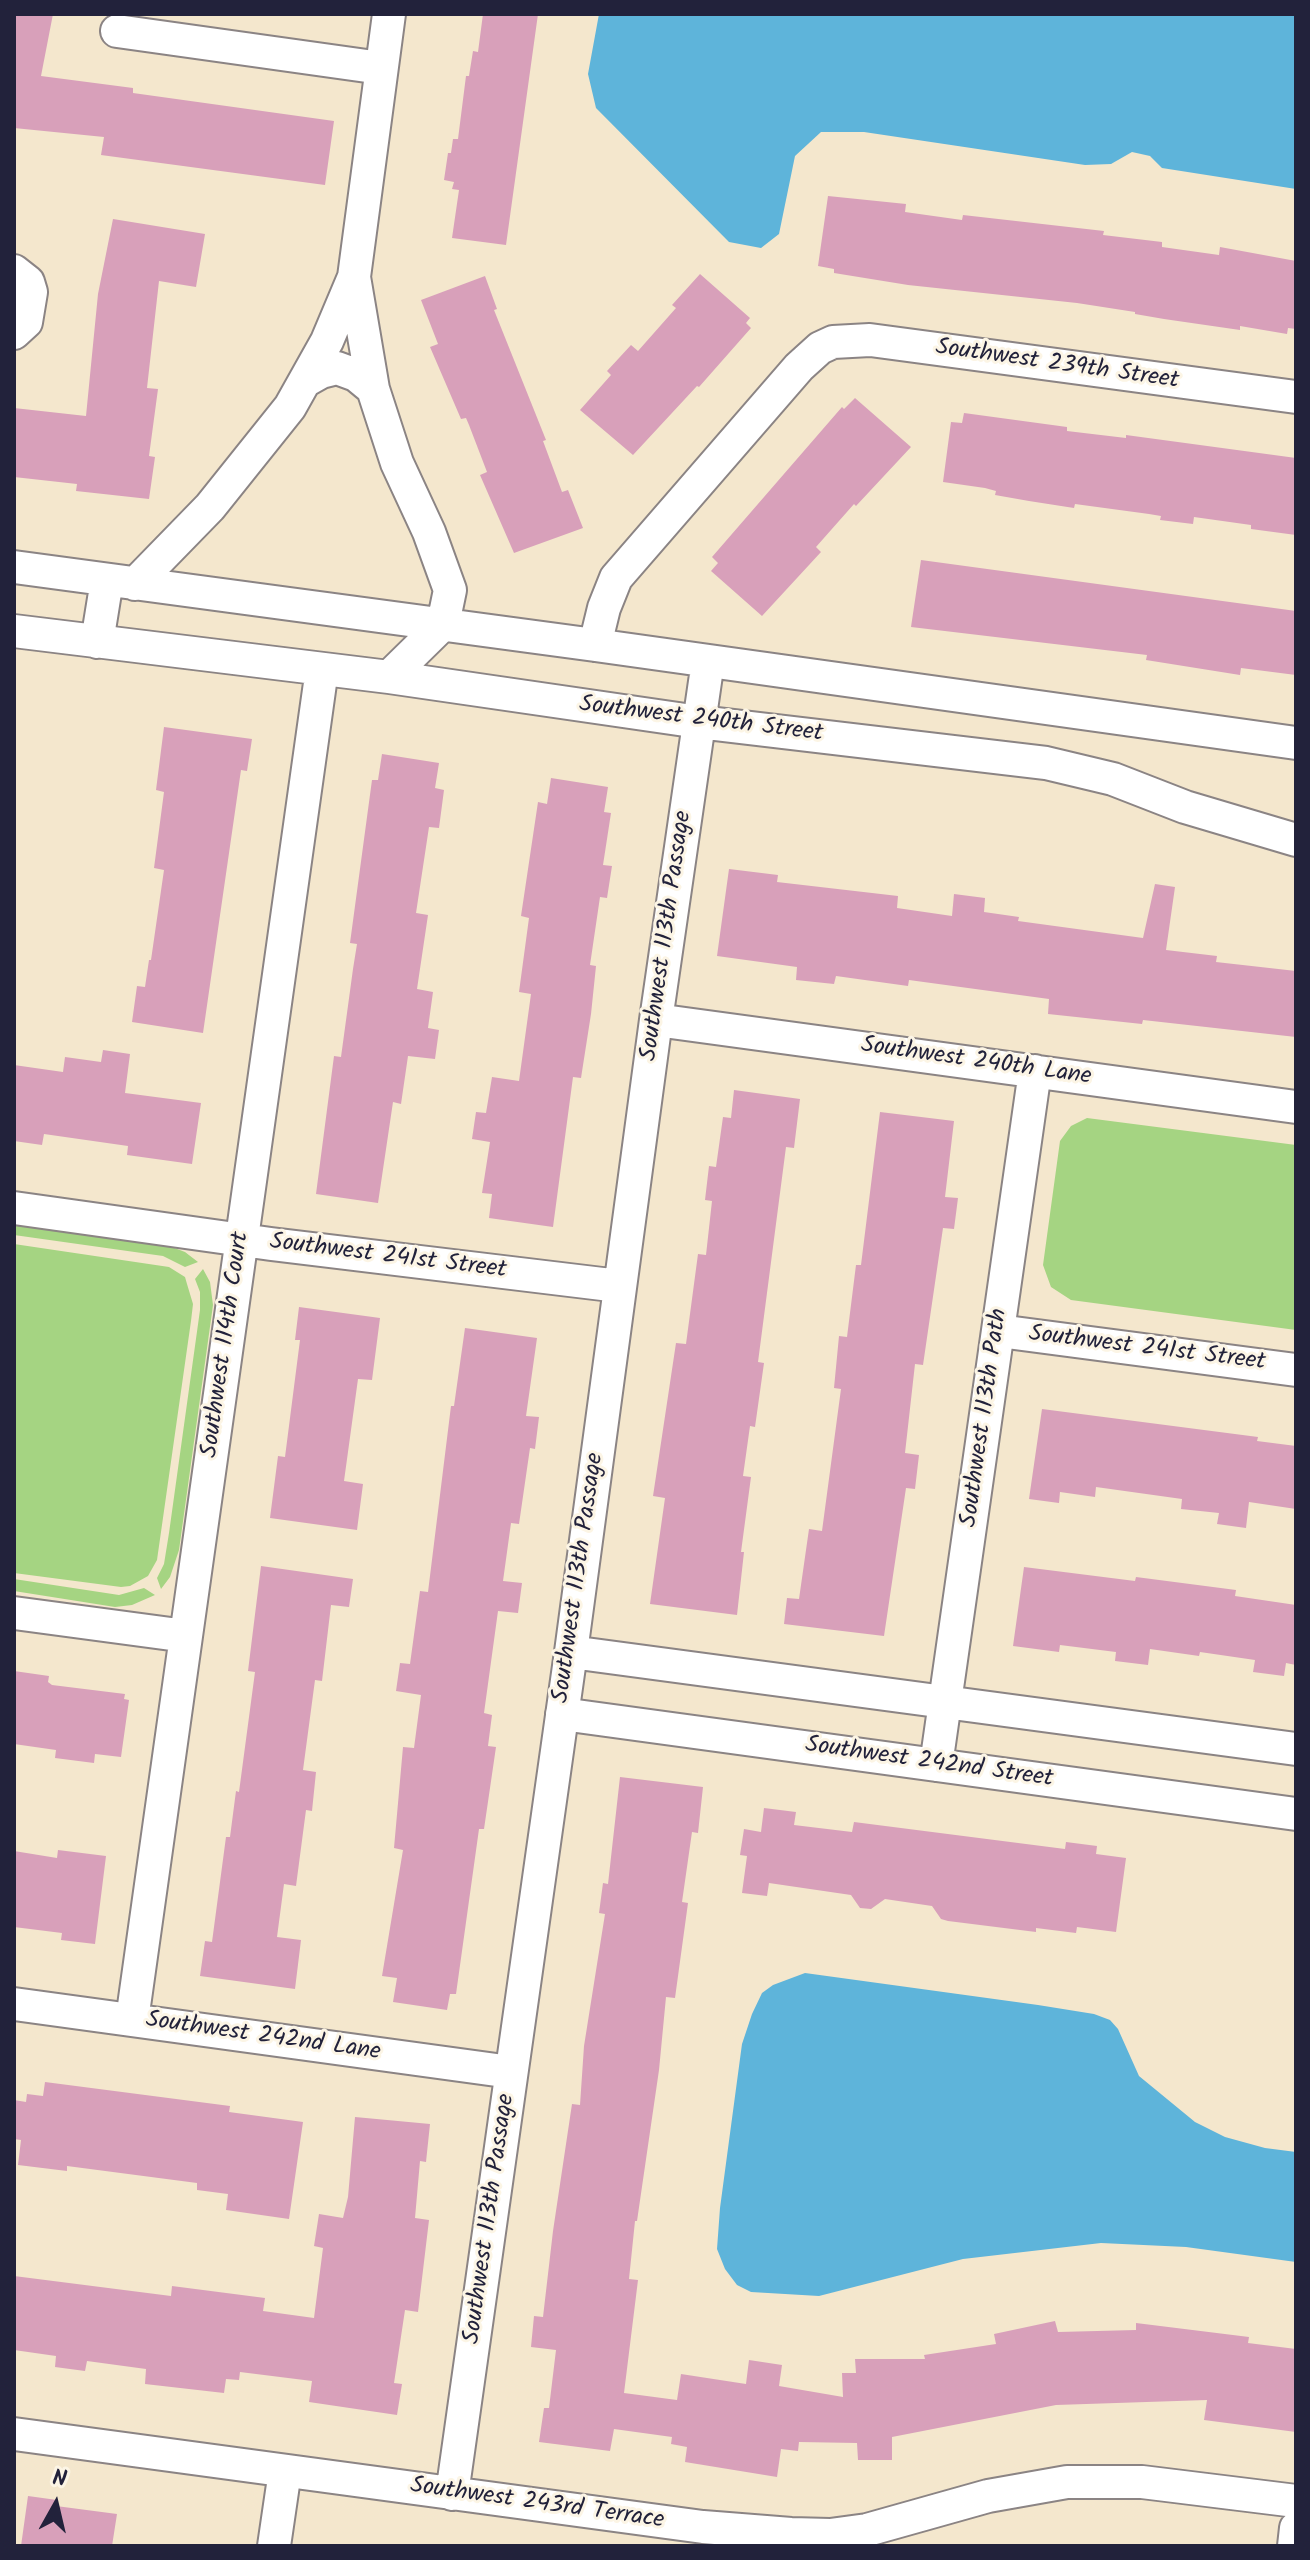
<!DOCTYPE html>
<style>
body{margin:0}
#map{position:relative;width:1310px;height:2560px;overflow:hidden;background:#f4e7cd;font-family:Kalam,sans-serif}
canvas{display:block}
.frame{position:absolute;inset:0;border:16px solid #22223b;pointer-events:none}
.north{position:absolute;left:16px;top:2464px;width:80px;height:80px;-webkit-text-stroke:6px #fcf5e5;paint-order:stroke;rotate:8deg;font-size:22px;font-weight:700;line-height:32px;text-align:center;color:#22223b}
.north::after{content:'';display:block;margin:auto;width:28px;height:36px;background:#22223b;clip-path:polygon(50% 0,100% 100%,50% 72%,0 100%)}
</style>
<div id="map">
<canvas width="1310" height="2560"></canvas>
<div class="frame"></div>
<div class="north">N</div>
</div>
<script>
const g = document.querySelector('canvas').getContext('2d');
g.lineJoin = 'round';
function fill(path, color) {
  g.fillStyle = color;
  g.fill(path, 'evenodd');
}
function toPath(rows) {
  const path = new Path2D();
  for (const r of rows) {
    path.moveTo(r[0], r[1]);
    for (let i = 2; i < r.length; i += 2) path.lineTo(r[i], r[i + 1]);
  }
  return path;
}
function trace(path, color, width, dash) {
  g.strokeStyle = color;
  g.lineWidth = width;
  g.lineCap = dash ? 'butt' : 'round';
  g.setLineDash(dash || []);
  g.stroke(path);
}
function write(font, color, halo, rows, align = 'center') {
  g.font = font + ' Kalam,sans-serif';
  g.lineWidth = 6;
  g.setLineDash([]);
  g.textBaseline = 'middle';
  g.strokeStyle = halo;
  g.fillStyle = color;
  for (const [text, x, y, turn = 0] of rows) {
    g.save();
    g.translate(x, y);
    g.rotate((+turn || 0) * Math.PI / 180);
    g.textAlign = isNaN(turn) ? turn : align;
    if (halo) g.strokeText(text, 0, 0);
    g.fillText(text, 0, 0);
    g.restore();
  }
}
const green = toPath([
 [1087,1118,1296,1145,1296,1330,1071,1300,1051,1287,1043,1265,1060,1141,1071,1126],
 [14,1223,164,1244,185,1252,198,1262,185,1267,163,1256,14,1235],
 [14,1244,169,1267,185,1277,187,1284,193,1304,191,1321,157,1560,148,1576,130,1586,121,1587,14,1573],
 [203,1269,210,1282,213,1305,179,1550,170,1577,161,1589,157,1578,164,1564,169,1533,200,1310,200,1292,195,1279],
 [14,1579,119,1595,144,1588,155,1595,132,1605,115,1607,14,1591]
]);
const water = toPath([
 [599,14,1296,14,1296,189,1162,168,1150,156,1132,152,1111,164,1085,165,864,132,821,132,795,156,779,234,761,248,729,242,596,108,588,74],
 [805,1973,1038,2005,1094,2014,1110,2020,1118,2029,1139,2076,1195,2122,1225,2137,1265,2148,1296,2152,1296,2262,1186,2247,1101,2243,963,2259,819,2296,751,2292,737,2285,725,2269,717,2249,720,2208,742,2044,752,2014,762,1993,773,1985]
]);
const building = toPath([
 [14,14,53,14,41,76,133,88,133,93,334,121,325,185,101,155,104,137,14,128],
 [483,14,538,14,506,245,452,238,459,190,452,189,454,182,444,180,448,153,451,153,453,139,458,139,466,76,469,76,473,51,478,52],
 [828,196,906,204,905,212,962,220,963,215,1104,231,1103,235,1162,242,1162,247,1219,255,1220,247,1296,261,1296,329,1288,328,1287,334,1240,326,1240,330,1164,319,1135,314,1135,312,1077,303,908,285,834,273,834,269,818,266],
 [113,219,205,234,196,287,159,281,147,388,158,389,149,456,155,457,149,499,76,491,77,484,14,477,14,408,86,416,98,294],
 [700,274,750,318,746,323,751,328,699,387,697,386,633,455,580,410,611,375,607,371,631,345,638,351,676,308,672,305],
 [485,276,497,309,494,310,546,440,543,441,562,492,568,490,583,528,514,553,480,475,487,472,469,425,466,418,461,419,430,347,438,344,421,300],
 [855,398,911,447,856,506,854,504,816,547,821,552,762,616,711,571,718,563,712,557,842,407,844,409],
 [964,413,1067,427,1067,431,1126,438,1126,435,1296,458,1296,535,1251,529,1251,525,1194,517,1193,524,1160,520,1161,516,1149,514,1075,504,1074,508,1029,501,995,495,996,491,985,488,943,482,951,422,962,423],
 [921,560,1296,611,1296,675,1241,668,1240,675,1146,660,1147,655,911,627],
 [164,727,252,739,247,771,241,770,203,1033,132,1022,137,986,145,987,149,960,151,960,164,870,154,868,164,792,156,790],
 [382,754,439,763,435,788,444,790,439,828,429,827,416,913,428,915,417,989,433,992,428,1028,439,1030,435,1059,408,1056,401,1104,393,1102,378,1203,316,1194,334,1056,341,1057,353,969,357,944,350,943,372,780,378,780],
 [551,778,608,787,604,812,611,813,603,865,612,866,607,898,600,897,590,965,596,966,591,1014,581,1078,573,1077,553,1227,489,1218,492,1194,482,1193,490,1142,472,1139,476,1112,486,1113,492,1077,519,1081,531,994,519,992,529,918,521,916,538,802,547,804],
 [729,869,778,875,777,882,898,896,897,908,952,916,954,894,985,898,984,912,1019,917,1018,921,1143,938,1155,884,1175,887,1166,950,1217,956,1216,962,1296,971,1296,1037,1143,1020,1142,1024,1048,1014,1049,999,909,980,908,986,836,976,834,984,796,980,797,967,717,956],
 [103,1050,130,1054,125,1093,201,1103,192,1164,127,1155,128,1146,44,1134,42,1145,14,1141,14,1065,63,1072,65,1057,101,1062],
 [734,1090,800,1099,794,1148,786,1147,758,1362,764,1363,755,1427,750,1426,743,1476,751,1477,741,1552,744,1552,737,1615,650,1604,665,1498,653,1496,676,1343,686,1344,698,1254,706,1255,712,1201,705,1200,709,1166,716,1167,723,1117,731,1118],
 [880,1112,954,1121,945,1197,958,1198,954,1229,943,1228,923,1365,915,1364,905,1453,919,1455,915,1489,906,1488,884,1636,784,1624,787,1598,799,1599,809,1529,822,1531,841,1389,834,1388,839,1336,847,1337,856,1265,861,1265],
 [299,1307,380,1318,372,1380,358,1379,344,1481,363,1484,357,1530,270,1518,278,1456,285,1457,300,1340,295,1340],
 [465,1328,537,1338,526,1416,539,1417,535,1449,530,1448,519,1524,511,1523,503,1581,522,1583,518,1613,498,1611,484,1713,492,1715,488,1746,496,1747,484,1829,479,1829,456,1994,450,1994,447,2010,393,2002,397,1978,382,1976,403,1850,394,1848,403,1747,414,1748,421,1695,396,1691,400,1663,410,1664,420,1591,428,1592,451,1406,454,1406],
 [1042,1409,1258,1437,1257,1441,1296,1446,1296,1509,1249,1502,1246,1528,1217,1524,1219,1513,1181,1509,1182,1499,1096,1487,1095,1497,1060,1492,1059,1503,1029,1499],
 [261,1566,353,1579,349,1607,331,1605,322,1681,315,1680,303,1770,316,1772,312,1811,306,1810,296,1886,284,1884,277,1937,301,1940,295,1989,200,1976,205,1941,212,1942,226,1837,230,1837,236,1791,239,1792,255,1672,248,1671],
 [1024,1567,1135,1581,1136,1577,1236,1590,1235,1596,1296,1605,1296,1665,1286,1663,1284,1676,1253,1672,1255,1660,1200,1652,1199,1656,1150,1649,1148,1665,1115,1661,1116,1652,1060,1645,1059,1652,1013,1646],
 [14,1671,49,1676,48,1682,52,1685,125,1694,124,1699,129,1700,121,1757,95,1754,94,1763,55,1758,56,1750,14,1744],
 [620,1777,703,1787,698,1833,692,1832,682,1902,688,1903,675,1998,666,1997,659,2070,637,2221,635,2221,629,2279,638,2280,624,2393,677,2400,681,2374,746,2384,749,2360,782,2365,779,2386,843,2397,842,2373,856,2373,855,2359,925,2359,924,2355,996,2344,994,2334,1055,2321,1058,2332,1136,2330,1136,2323,1249,2337,1248,2343,1296,2349,1296,2432,1204,2420,1207,2400,1056,2405,892,2437,892,2460,858,2460,857,2443,799,2442,798,2451,781,2449,777,2477,685,2462,687,2447,671,2444,672,2437,614,2429,610,2451,539,2442,544,2408,549,2408,556,2350,531,2347,534,2316,543,2317,553,2231,572,2104,580,2105,584,2046,605,1914,599,1913,603,1883,608,1884],
 [764,1808,796,1812,794,1825,852,1832,854,1822,1065,1849,1066,1842,1097,1846,1096,1854,1126,1858,1116,1932,1077,1927,1076,1933,1036,1928,1036,1932,948,1921,941,1919,932,1906,885,1899,871,1909,860,1908,851,1895,769,1883,767,1896,742,1893,747,1856,740,1855,744,1829,761,1832],
 [58,1850,106,1856,95,1944,61,1940,62,1933,14,1927,14,1851,57,1858],
 [45,2082,230,2106,229,2112,303,2122,289,2219,226,2210,228,2194,197,2190,197,2183,67,2166,67,2171,18,2165,21,2140,14,2139,14,2100,26,2102,27,2094,43,2096],
 [355,2117,430,2124,426,2162,420,2161,415,2218,429,2220,418,2312,405,2310,394,2383,402,2384,397,2415,309,2402,312,2381,240,2372,239,2380,226,2379,224,2393,145,2384,146,2369,87,2361,85,2371,55,2367,56,2356,14,2350,14,2276,171,2296,172,2286,265,2298,263,2311,314,2318,323,2248,314,2246,319,2214,343,2218,348,2197],
 [28,2496,57,2500,56,2506,117,2514,112,2546,21,2546]
]);
const minor = toPath([
 [117,31,381,68],
 [14,271,28,282,31,292,26,322,14,333],
 [354,277,373,389,397,463,429,532,450,590,443,624,389,677],
 [305,381,321,372,337,368,356,375,373,389],
 [14,567,595,645,1296,743],
 [135,584,210,507,290,407,327,341,354,277,389,14],
 [14,631,389,677,699,722,1046,763,1113,779,1185,807,1296,840],
 [97,642,107,580],
 [595,645,604,608,616,578,799,367,820,348,833,342,870,340,1296,397],
 [656,1020,1296,1107],
 [14,1208,271,1244,619,1286],
 [999,1331,1296,1370],
 [14,1613,186,1636],
 [571,1652,1296,1749],
 [562,1714,1296,1814],
 [936,1765,1035,1071],
 [14,2004,511,2072],
 [132,2020,322,669],
 [14,2434,703,2527,791,2534,830,2535,867,2530,988,2496,1067,2482,1142,2482,1296,2501],
 [452,2494,571,1652,656,1020,708,661],
 [274,2546,285,2471],
 [1294,2546,1296,2528]
]);
const streetNames = [
 ["Southwest 239th Street",1057,366,8],
 ["Southwest 240th Street",701,721,7],
 ["Southwest 113th Passage",668,936,-82],
 ["Southwest 240th Lane",976,1063,8],
 ["Southwest 241st Street",388,1258,7],
 ["Southwest 114th Court",227,1345,-82],
 ["Southwest 241st Street",1147,1350,7],
 ["Southwest 113th Path",986,1418,-82],
 ["Southwest 113th Passage",580,1578,-82],
 ["Southwest 242nd Street",929,1764,8],
 ["Southwest 242nd Lane",263,2038,8],
 ["Southwest 113th Passage",491,2219,-82],
 ["Southwest 243rd Terrace",537,2505,8]
];
fill(green, '#a5d482');
fill(water, '#5eb4da');
fill(building, '#d8a0ba');
trace(minor, '#8b8484', 36);
trace(minor, '#fff', 32);
write('24px', '#22223b', '#fcf5e5', streetNames);
</script>
